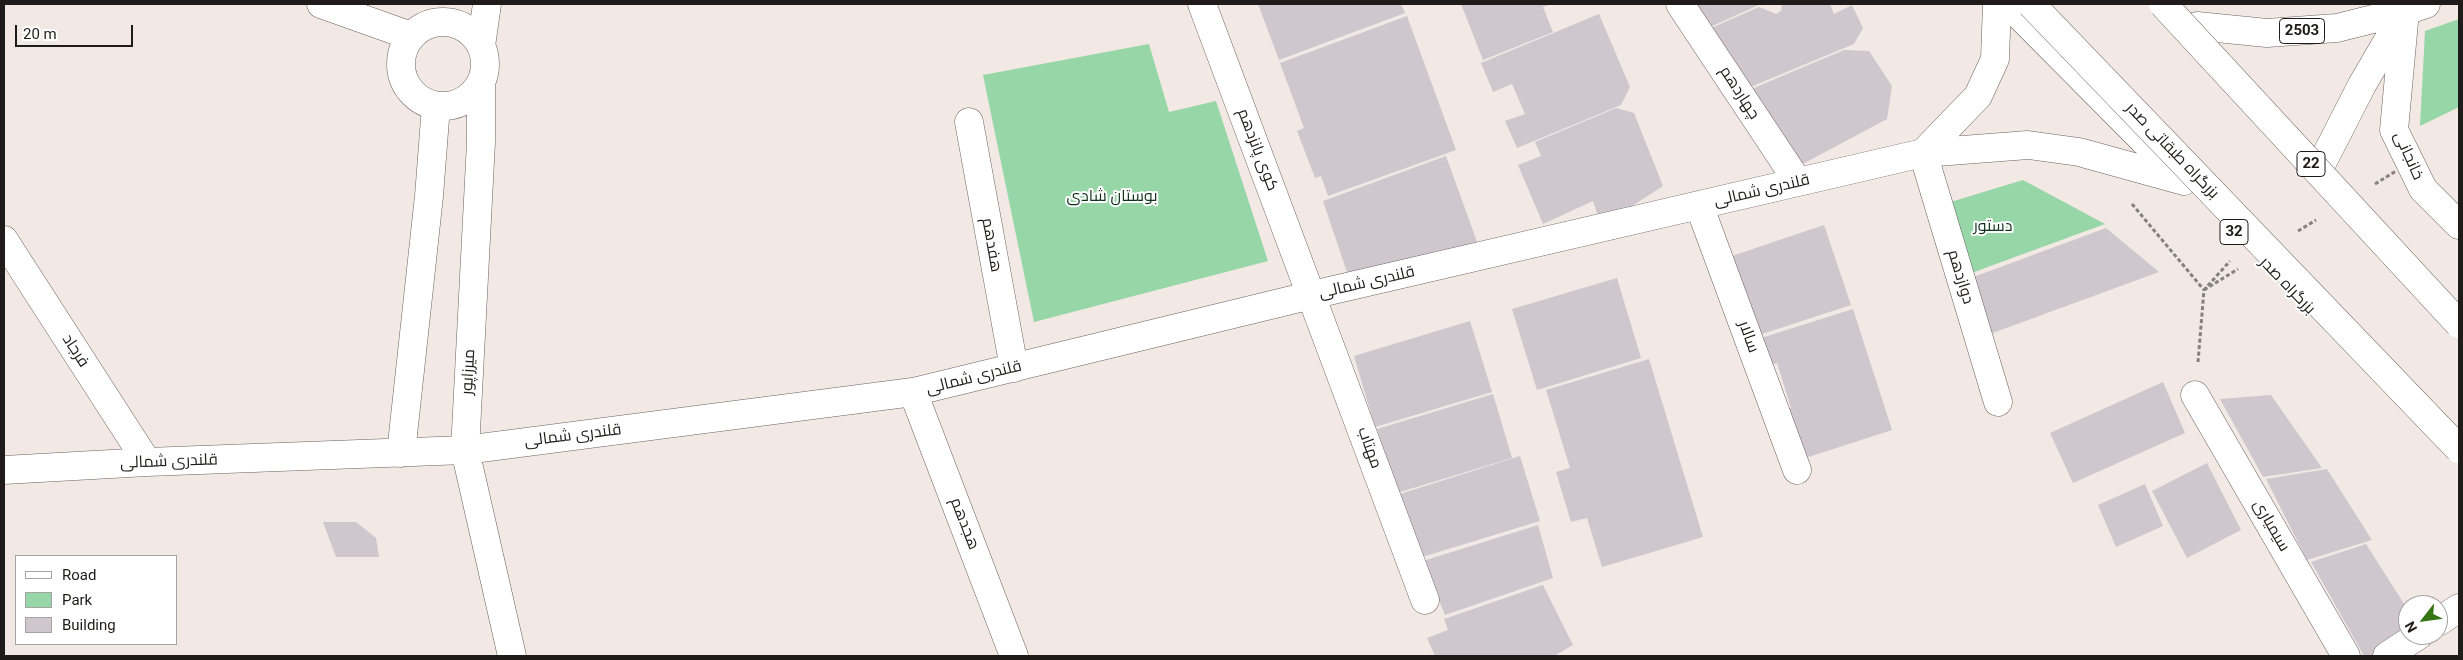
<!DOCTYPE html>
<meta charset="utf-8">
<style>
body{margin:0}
#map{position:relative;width:2463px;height:660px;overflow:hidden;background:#f2e8e4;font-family:Roboto,sans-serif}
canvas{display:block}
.frame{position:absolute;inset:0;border:5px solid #1f1b1a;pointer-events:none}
.legend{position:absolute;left:15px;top:555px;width:162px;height:90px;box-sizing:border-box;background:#fff;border:1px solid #a5a4a3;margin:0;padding:6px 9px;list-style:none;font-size:15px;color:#1f1b1a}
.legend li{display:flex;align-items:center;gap:10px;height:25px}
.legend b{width:25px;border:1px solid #a5a4a3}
.north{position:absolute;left:2398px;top:595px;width:50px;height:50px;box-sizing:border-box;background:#fff;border:1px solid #a5a4a3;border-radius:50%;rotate:240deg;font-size:14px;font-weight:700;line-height:20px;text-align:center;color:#1f1b1a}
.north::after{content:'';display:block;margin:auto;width:18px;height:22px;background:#347613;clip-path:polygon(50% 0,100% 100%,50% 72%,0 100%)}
.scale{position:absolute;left:15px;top:25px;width:118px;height:22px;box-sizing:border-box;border:2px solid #1f1b1a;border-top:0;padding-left:6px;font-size:15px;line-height:18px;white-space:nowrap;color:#1f1b1a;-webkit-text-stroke:4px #fff;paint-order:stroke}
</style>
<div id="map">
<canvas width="2463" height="660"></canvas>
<div class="frame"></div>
<ul class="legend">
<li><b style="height:6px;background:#fff"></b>Road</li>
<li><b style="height:14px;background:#96d6a7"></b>Park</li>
<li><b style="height:14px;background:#cfc7cd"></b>Building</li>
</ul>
<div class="north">N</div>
<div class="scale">20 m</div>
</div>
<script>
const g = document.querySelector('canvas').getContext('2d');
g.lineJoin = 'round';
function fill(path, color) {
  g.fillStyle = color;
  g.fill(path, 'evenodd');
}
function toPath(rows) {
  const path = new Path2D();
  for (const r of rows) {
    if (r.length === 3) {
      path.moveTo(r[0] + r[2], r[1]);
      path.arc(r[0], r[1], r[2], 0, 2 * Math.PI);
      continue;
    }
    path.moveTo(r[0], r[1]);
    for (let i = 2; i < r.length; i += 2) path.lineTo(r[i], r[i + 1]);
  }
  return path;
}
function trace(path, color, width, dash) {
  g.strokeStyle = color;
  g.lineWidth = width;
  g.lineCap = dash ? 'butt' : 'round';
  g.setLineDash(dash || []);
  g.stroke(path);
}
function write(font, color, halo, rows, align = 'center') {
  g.font = font + ' Roboto,Cairo,sans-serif';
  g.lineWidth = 4;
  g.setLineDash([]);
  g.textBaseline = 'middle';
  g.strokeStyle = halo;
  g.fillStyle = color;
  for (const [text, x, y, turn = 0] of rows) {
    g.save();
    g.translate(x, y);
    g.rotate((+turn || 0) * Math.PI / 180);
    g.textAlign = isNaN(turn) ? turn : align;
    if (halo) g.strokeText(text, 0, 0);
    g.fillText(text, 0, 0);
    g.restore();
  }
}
const green = toPath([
 [2459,19,2459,107,2420,126,2425,31],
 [1149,44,1169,112,1216,101,1268,261,1034,322,983,75],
 [2023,180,2105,224,1966,275,1944,204]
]);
const building = toPath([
 [1258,4,1401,4,1405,13,1279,60],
 [1461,4,1552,4,1543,7,1553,32,1483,60],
 [1693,4,1761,4,1708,28],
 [1782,4,1830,4,1834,14,1852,5,1863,28,1854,44,1748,88,1709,29,1759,7,1776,14,1781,11],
 [1599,14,1630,87,1621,105,1517,148,1505,121,1525,114,1512,84,1493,92,1481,63],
 [1407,16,1456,150,1328,196,1321,176,1315,178,1297,131,1304,128,1280,63],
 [1844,50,1869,51,1892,86,1887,119,1799,166,1749,90],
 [1616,108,1634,113,1663,186,1632,206,1599,219,1593,201,1543,224,1518,165,1541,156,1535,142],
 [1446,156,1480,250,1350,281,1323,201],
 [1824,225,1851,305,1756,336,1729,257],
 [2106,228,2159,272,1990,334,1968,279],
 [1617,278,1641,358,1537,390,1512,309],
 [1853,309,1892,430,1796,461,1779,411,1791,408,1777,363,1767,366,1758,339],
 [1470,321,1492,392,1375,427,1354,356],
 [1649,359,1703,537,1602,567,1587,518,1571,522,1556,472,1570,468,1546,390],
 [2163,382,2185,433,2073,483,2050,433],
 [1493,394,1512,458,1397,493,1377,429],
 [2271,395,2322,468,2263,477,2220,399],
 [1520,456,1540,521,1419,558,1400,494],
 [2207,463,2241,530,2187,558,2152,491],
 [2327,469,2372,540,2307,560,2266,479],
 [2145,484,2163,526,2116,547,2098,505],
 [323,522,356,522,376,538,379,557,336,557],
 [1538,525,1553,578,1445,615,1423,561],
 [2366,544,2408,610,2408,635,2379,656,2364,656,2311,562],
 [1543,585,1573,645,1554,656,1435,656,1427,638,1448,630,1444,619]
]);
const path = toPath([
 [2132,204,2204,290],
 [2198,362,2204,290,2230,261]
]);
const street = toPath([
 [321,4,411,36],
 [1202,4,1425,600],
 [1680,4,1798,182],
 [443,64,42],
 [481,46,487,4],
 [481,83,481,142,465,450,512,656],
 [969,122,1014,368],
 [1923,153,1998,402],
 [1923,153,1978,96,1995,59,1997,4],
 [1699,205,1797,470],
 [4,240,147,462],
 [913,392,1014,656],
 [2195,395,2346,656],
 [401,453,429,196,436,106],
 [4,470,147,462,465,450,913,392,1312,295,1923,153,2028,145,2079,152,2184,181],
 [2438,622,2459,608],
 [2387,656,2419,635]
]);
const secondary = toPath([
 [2426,4,2405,11,2394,130,2423,189,2459,225]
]);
const highway = toPath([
 [2008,4,2167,164],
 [2197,26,2267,33,2337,28,2405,11],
 [2323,161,2362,85,2405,11]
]);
const pathBridge = toPath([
 [2375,184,2396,171],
 [2298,231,2316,220],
 [2204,290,2238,269]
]);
const highwayBridge = toPath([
 [2031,4,2459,449],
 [2163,4,2459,324]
]);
const shields = [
 [2302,31,45],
 [2311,164,28],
 [2234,232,28]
];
const shieldNames = [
 ["2503",2302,31],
 ["22",2311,164],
 ["32",2234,232]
];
const streetNames = [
 ["چهاردهم",1739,93,57],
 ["کوی پانزدهم",1257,150,69],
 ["بزرگراه طبقاتی صدر",2172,151,46],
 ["خانجانی",2408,156,66],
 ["قلندری شمالی",1762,191,-13],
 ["هفدهم",991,245,80],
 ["دوازدهم",1960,277,73],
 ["قلندری شمالی",1367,283,-13],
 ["بزرگراه صدر",2287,286,46],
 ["سالار",1748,337,70],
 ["فرجاد",75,351,57],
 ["میرزاپور",469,372,-87],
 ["قلندری شمالی",974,378,-14],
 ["قلندری شمالی",573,436,-7],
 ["مهتاب",1369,448,70],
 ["قلندری شمالی",169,462,-2],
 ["هجدهم",964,524,69],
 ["سیمیاری",2271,526,60]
];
const parkNames = [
 ["بوستان شادی",1112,197],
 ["دستور",1993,227]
];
fill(green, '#96d6a7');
fill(building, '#cfc7cd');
trace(street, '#6a625e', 29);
trace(secondary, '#6a625e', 29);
trace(highway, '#6a625e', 29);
trace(path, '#87807d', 3, [4, 2.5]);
trace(street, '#fff', 28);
trace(secondary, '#fff', 28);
trace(highway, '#fff', 28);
trace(highwayBridge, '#6a625e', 29, []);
trace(pathBridge, '#87807d', 3, [4, 2.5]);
trace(highwayBridge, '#fff', 28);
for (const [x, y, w] of shields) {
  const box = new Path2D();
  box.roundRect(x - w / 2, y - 12.5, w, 25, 4);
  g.fillStyle = '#fff';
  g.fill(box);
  trace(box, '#1f1b1a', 1);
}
write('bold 15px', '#1f1b1a', null, shieldNames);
write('16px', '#1f1b1a', '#fff', streetNames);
write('16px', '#0f311b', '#fff', parkNames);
</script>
